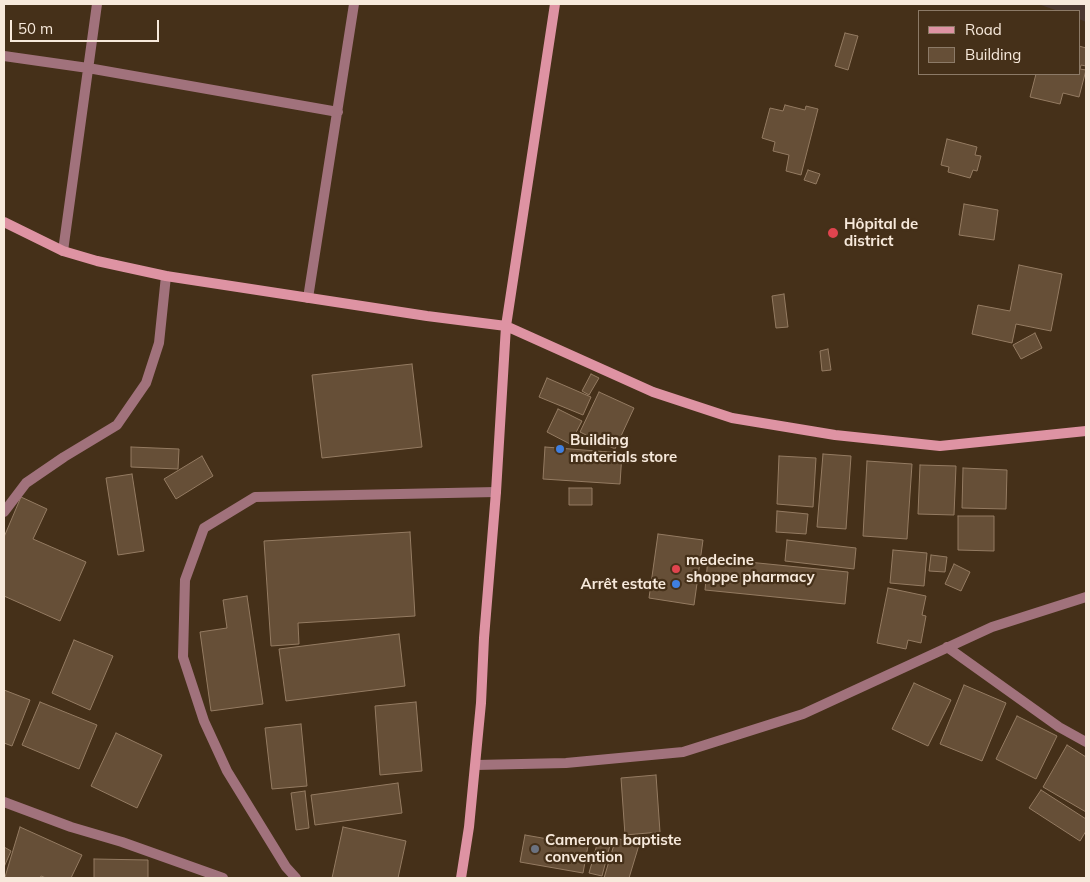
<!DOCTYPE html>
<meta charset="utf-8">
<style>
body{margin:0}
#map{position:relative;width:1090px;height:882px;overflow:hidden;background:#453019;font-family:Mulish,sans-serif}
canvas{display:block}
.frame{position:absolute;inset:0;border:5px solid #f7e9db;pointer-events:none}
.legend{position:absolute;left:918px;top:10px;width:162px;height:65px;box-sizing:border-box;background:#453019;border:1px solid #8c7a67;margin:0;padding:6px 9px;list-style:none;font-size:15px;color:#f7e9db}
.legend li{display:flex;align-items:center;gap:10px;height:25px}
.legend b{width:25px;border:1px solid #8c7a67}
.scale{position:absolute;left:10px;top:20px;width:149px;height:22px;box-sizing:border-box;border:2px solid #f7e9db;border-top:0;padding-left:6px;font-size:15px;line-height:18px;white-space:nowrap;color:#f7e9db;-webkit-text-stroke:4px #453019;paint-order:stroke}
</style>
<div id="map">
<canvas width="1090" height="882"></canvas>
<div class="frame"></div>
<ul class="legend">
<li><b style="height:6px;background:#de93a3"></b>Road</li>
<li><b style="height:14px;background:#664f37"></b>Building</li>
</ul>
<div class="scale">50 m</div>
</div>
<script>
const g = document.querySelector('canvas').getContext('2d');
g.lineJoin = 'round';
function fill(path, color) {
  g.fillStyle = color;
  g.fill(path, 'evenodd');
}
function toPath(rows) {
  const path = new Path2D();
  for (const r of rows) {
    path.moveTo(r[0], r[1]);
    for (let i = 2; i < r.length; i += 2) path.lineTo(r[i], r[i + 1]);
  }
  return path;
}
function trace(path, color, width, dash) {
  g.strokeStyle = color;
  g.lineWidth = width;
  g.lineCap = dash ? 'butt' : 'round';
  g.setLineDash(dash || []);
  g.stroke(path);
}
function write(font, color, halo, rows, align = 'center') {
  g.font = font + ' Mulish,sans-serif';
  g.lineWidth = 4.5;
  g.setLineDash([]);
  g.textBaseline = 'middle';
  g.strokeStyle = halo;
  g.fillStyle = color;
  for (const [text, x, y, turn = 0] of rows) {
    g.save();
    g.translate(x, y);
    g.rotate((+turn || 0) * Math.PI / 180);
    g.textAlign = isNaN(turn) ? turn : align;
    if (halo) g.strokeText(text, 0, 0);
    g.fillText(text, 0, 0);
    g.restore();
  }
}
const education = toPath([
 [1038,4,1086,4,1086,22,1079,19,1079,11,1058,11]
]);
const building = toPath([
 [845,33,858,36,848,70,835,66,845,33],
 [1079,46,1086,48,1086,66,1081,65,1080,69,1086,70,1079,97,1063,93,1060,104,1030,97,1036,74,1079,74,1079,46],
 [785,105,805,110,806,106,818,109,801,175,786,171,789,155,773,151,775,142,762,138,770,108,783,111,785,105],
 [947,139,977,147,975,155,981,156,977,171,973,170,970,178,948,172,949,167,941,165,947,139],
 [808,170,820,174,816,184,804,180,808,170],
 [964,204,998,210,994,240,959,235,964,204],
 [1019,265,1062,274,1051,331,1016,324,1012,343,972,334,978,305,1010,311,1019,265],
 [784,294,788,327,776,328,772,296,784,294],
 [1035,333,1042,348,1021,359,1013,345,1035,333],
 [828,349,831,370,822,371,820,351,828,349],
 [412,364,422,447,322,458,312,375,412,364],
 [591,374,599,378,589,395,582,391,591,374],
 [547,378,591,397,583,415,539,397,547,378],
 [599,392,634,408,615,449,580,432,599,392],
 [558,409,582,421,570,444,547,432,558,409],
 [131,447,179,449,178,469,131,467,131,447],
 [545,447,622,453,620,484,543,479,545,447],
 [823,454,851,456,846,529,817,527,823,454],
 [202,456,213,476,176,499,164,479,202,456],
 [779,456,816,458,813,507,777,504,779,456],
 [867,461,912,464,907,539,863,536,867,461],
 [920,465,956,466,954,515,918,514,920,465],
 [963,468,1007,470,1006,509,962,508,963,468],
 [132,474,144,551,118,555,106,478,132,474],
 [569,488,592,488,592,505,569,505,569,488],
 [21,497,47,509,33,539,86,562,60,621,4,596,4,537,21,497],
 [777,511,808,514,806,534,776,532,777,511],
 [958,516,994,516,994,551,958,550,958,516],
 [410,532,415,616,298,623,299,644,271,646,264,541,410,532],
 [658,534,703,540,694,605,649,598,658,534],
 [787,540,856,548,854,569,785,561,787,540],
 [893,550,927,553,924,586,890,583,893,550],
 [931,555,947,557,945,572,929,571,931,555],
 [708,558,848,572,845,604,705,590,708,558],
 [954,564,970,572,961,591,945,584,954,564],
 [888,588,926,596,922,615,926,616,921,643,908,640,906,649,877,643,888,588],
 [247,596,263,704,211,711,200,632,227,628,223,600,247,596],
 [399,634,405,686,286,701,279,649,399,634],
 [74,640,113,656,90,710,52,693,74,640],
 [914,683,951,700,928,746,892,729,914,683],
 [964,685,1006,703,982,761,940,744,964,685],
 [4,690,30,700,12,746,4,743,4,690],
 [40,702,97,725,79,769,22,745,40,702],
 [416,702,422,771,380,775,375,706,416,702],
 [1017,716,1057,736,1036,779,996,759,1017,716],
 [301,724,307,786,272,789,265,728,301,724],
 [116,733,162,755,137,808,91,786,116,733],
 [1067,745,1086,757,1086,812,1043,787,1067,745],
 [656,775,660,832,625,835,621,778,656,775],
 [398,783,402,813,315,825,311,795,398,783],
 [1041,790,1086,819,1086,831,1080,841,1029,808,1041,790],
 [305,791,309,828,296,830,291,793,305,791],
 [20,827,82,855,71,878,46,878,41,876,40,878,9,878,5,877,20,827],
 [343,827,406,841,398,878,332,878,343,827],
 [525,835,588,846,583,873,520,862,525,835],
 [616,838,639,845,629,878,604,878,616,838],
 [598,841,610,845,602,876,589,873,598,841],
 [4,847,11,851,4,867,4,847],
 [94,859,148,860,148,878,94,878,94,859]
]);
const street = toPath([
 [4,56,88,68,338,112],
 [63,251,97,4],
 [308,298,354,4],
 [4,512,26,483,64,457,117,425,146,383,159,343,166,276],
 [947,647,1059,727,1086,742],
 [476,765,566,763,683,752,803,714,992,627,1086,597],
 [4,802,71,827,122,842,223,878],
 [296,878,286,867,227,771,204,721,183,657,185,580,204,528,255,497,496,492]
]);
const secondary = toPath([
 [4,222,63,251,97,261,166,276,427,316,506,326,653,392,732,418,835,435,940,446,1086,431],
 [461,878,469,827,481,703,484,638,496,492,506,326,555,4]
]);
const markers = [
 [833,233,6,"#e0444e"],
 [560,449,5,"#3f7fe0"],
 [676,569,5,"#e0444e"],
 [676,584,5,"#3f7fe0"],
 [535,849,5,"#6b7280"]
];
const poiNames = [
 ["Hôpital de",844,224],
 ["district",844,241],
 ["Building",570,440],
 ["materials store",570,457],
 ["medecine",686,560],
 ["shoppe pharmacy",686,577],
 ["Arrêt estate",666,584,"right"],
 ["Cameroun baptiste",545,840],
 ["convention",545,857]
];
fill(education, '#4b3831');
fill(building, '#664f37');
trace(building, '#947b62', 1);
trace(street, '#a1727c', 10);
trace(secondary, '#de93a3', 10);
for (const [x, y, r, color] of markers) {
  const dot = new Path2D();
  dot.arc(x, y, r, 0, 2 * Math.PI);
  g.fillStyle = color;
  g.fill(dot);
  trace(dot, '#453019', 2);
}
write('bold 15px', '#f7e9db', '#453019', poiNames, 'left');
</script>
